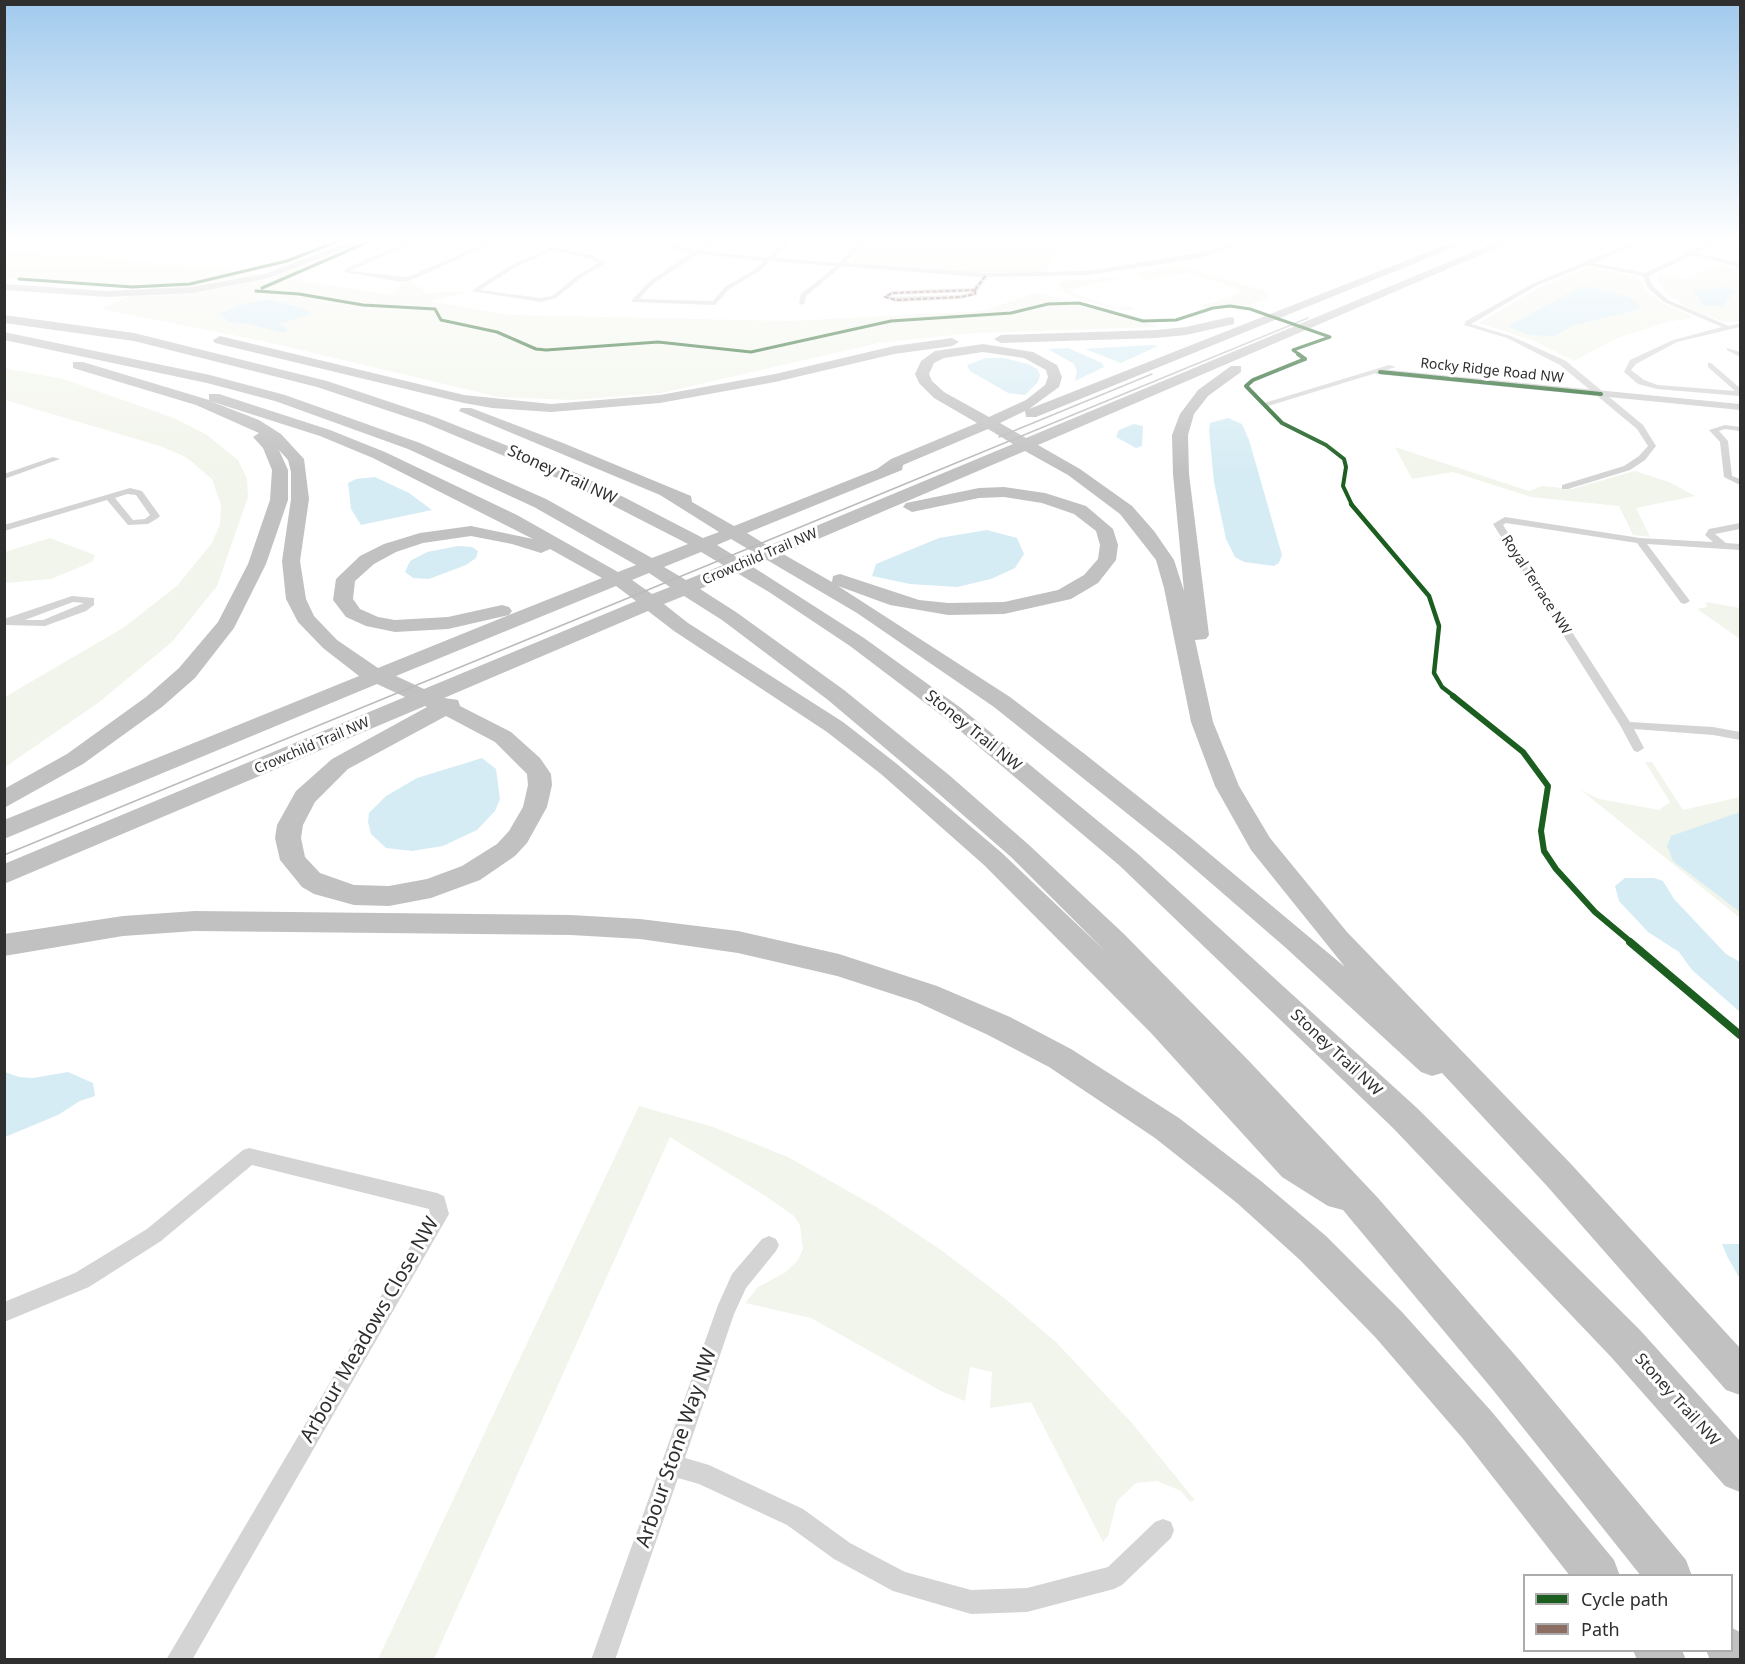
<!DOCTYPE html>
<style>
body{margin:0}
#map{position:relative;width:1745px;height:1664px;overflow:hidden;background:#fff;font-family:"Noto Sans",sans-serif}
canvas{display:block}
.frame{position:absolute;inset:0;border:6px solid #2f2f2f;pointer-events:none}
.legend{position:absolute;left:1523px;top:1574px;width:210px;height:78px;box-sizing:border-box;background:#fff;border:2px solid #acacac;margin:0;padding:8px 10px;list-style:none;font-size:18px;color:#2f2f2f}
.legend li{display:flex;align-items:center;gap:12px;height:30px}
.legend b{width:30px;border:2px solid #acacac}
</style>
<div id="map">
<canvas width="1745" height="1664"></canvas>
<div class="frame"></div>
<ul class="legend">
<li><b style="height:8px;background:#1b5e20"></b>Cycle path</li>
<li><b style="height:8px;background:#8d6e63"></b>Path</li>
</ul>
</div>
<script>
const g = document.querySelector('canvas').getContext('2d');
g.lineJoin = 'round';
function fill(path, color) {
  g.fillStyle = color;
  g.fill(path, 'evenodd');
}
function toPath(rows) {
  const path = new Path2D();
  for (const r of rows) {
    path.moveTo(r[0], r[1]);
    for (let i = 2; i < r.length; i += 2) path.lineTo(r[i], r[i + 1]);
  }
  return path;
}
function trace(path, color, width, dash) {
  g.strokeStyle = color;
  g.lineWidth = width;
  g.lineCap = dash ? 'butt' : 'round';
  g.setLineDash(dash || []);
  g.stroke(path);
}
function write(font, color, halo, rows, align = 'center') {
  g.font = font + ' "Noto Sans",sans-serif';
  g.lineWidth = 6;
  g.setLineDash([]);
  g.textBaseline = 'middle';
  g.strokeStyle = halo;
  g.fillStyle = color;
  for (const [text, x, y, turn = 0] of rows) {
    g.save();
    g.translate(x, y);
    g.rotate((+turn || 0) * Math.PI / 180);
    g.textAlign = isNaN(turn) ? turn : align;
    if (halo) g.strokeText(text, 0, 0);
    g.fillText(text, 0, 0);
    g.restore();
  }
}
const green = toPath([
 [4,238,45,238,9,250,221,268,269,276,371,238,379,238,286,279,393,295,402,283,411,282,427,293,464,291,465,293,428,301,510,315,791,321,983,311,1037,292,1159,327,972,333,878,343,661,393,572,400,499,397,263,341,101,309,146,288,5,278],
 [872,238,1061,238,1046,274,967,272,848,263],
 [1724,262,1740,266,1740,322,1724,322,1692,310,1668,295,1658,281,1658,273,1685,279],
 [1177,265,1268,292,1269,298,1251,304,1253,309,1229,305,1207,308,1200,306,1230,297,1242,290,1190,273,1154,278,1156,280,1152,281,1133,274],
 [1588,267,1637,276,1647,291,1661,302,1693,317,1663,323,1617,338,1574,361,1534,341,1479,323,1542,286],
 [1113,277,1122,281,1113,280,1070,289,1073,291,1070,292,1116,308,1130,306,1137,310,1122,310,1076,298,1065,293,1058,284,1061,281],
 [4,368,63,379,174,418,207,435,238,460,247,479,248,497,217,586,172,642,98,703,5,767,5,697,123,628,177,586,212,543,220,524,221,505,212,479,186,457,160,446,5,400],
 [1395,447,1529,491,1542,486,1572,489,1635,471,1669,482,1695,496,1636,508,1650,537,1633,535,1619,506,1531,497,1453,472,1412,479],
 [50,538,95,555,92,562,51,579,5,583,5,552],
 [1706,602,1740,608,1740,639,1697,609,1707,607],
 [1645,762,1652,762,1683,810,1740,797,1740,918,1581,790,1599,799,1659,810,1670,802],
 [639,1106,713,1127,788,1157,878,1208,941,1250,1003,1297,1057,1343,1131,1422,1195,1500,1190,1502,1181,1491,1157,1481,1136,1483,1117,1501,1108,1536,1103,1542,1031,1402,990,1408,992,1372,970,1367,965,1401,941,1391,811,1318,745,1303,758,1287,786,1272,798,1260,803,1249,800,1225,794,1216,767,1197,670,1137,434,1659,378,1659]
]);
const water = toPath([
 [1582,286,1628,296,1640,305,1640,309,1574,325,1555,336,1528,335,1508,326],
 [1726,287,1736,291,1722,306,1703,306,1692,288,1711,290],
 [269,299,305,309,311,314,279,324,288,330,283,333,249,324,229,322,219,314,243,304],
 [1151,345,1158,346,1121,363,1085,349],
 [1068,348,1102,363,1104,367,1075,381,1077,371,1074,364,1048,349],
 [986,358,1004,358,1028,364,1037,369,1040,375,1038,382,1025,395,1008,393,970,371,967,365],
 [1228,418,1242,424,1249,440,1282,555,1279,563,1274,566,1244,562,1235,557,1226,539,1214,482,1209,430,1210,423],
 [1134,424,1143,426,1142,446,1136,448,1116,437,1119,430],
 [375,477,409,493,432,510,361,525,351,509,348,483,356,479],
 [987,530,1017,538,1024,554,1015,568,991,579,957,587,910,584,872,576,876,564,939,538],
 [458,546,472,547,478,551,476,558,466,565,429,579,413,578,405,572,410,561,427,552],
 [482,758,496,769,500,799,495,811,477,830,443,846,412,851,386,848,371,834,368,822,369,813,386,796,417,778],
 [1740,812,1740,912,1673,861,1667,846,1671,836],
 [1625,878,1654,878,1663,881,1674,899,1726,954,1740,962,1740,1012,1692,970,1679,952,1648,932,1619,901,1615,886],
 [5,1072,19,1077,33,1078,68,1072,93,1083,95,1096,80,1101,58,1115,5,1137],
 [1722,1244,1740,1244,1740,1279,1728,1258]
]);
const street = toPath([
 [416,238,424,238,350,271,408,277,483,244,443,238,487,242,497,238,505,238,409,281,402,282,344,272,345,269,416,238],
 [572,238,579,238,558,248,593,256,606,263,582,277,556,298,541,302,471,291,510,266,572,238],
 [553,250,589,258,599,263,578,275,552,296,541,298,480,290,514,268,553,250],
 [640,238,649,238,696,250,714,238,721,238,702,251,767,258,789,238,795,238,774,258,839,263,863,238,869,238,845,263,986,273,1088,271,1208,251,1246,238,1254,238,1201,258,1088,275,988,277,978,290,977,295,961,299,896,302,882,297,892,291,973,288,982,277,842,266,806,296,805,303,802,305,799,303,801,294,836,266,770,261,758,272,729,289,715,305,632,302,632,300,650,281,691,253,640,238],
 [698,254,764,261,754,270,725,287,713,301,639,299,654,283,698,254],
 [972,292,961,295,890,297,893,295,972,292],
 [1643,238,1651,238,1594,263,1645,273,1719,238,1726,238,1697,253,1740,263,1740,267,1692,255,1649,276,1653,286,1668,300,1729,326,1740,323,1740,327,1677,342,1636,364,1631,370,1644,380,1658,385,1735,391,1708,367,1708,363,1711,363,1740,388,1740,396,1657,389,1638,384,1624,372,1630,360,1673,340,1722,327,1664,302,1648,288,1643,276,1588,265,1536,286,1471,324,1511,336,1566,361,1643,425,1656,446,1645,460,1630,470,1568,489,1562,489,1562,485,1624,466,1639,456,1648,446,1637,429,1560,365,1507,338,1464,325,1466,321,1532,284,1643,238],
 [1727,348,1740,352,1740,357,1727,350,1727,348],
 [1389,365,1396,367,1268,406,1261,404,1389,365],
 [1725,425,1740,427,1740,431,1725,429,1719,431,1728,441,1732,476,1740,479,1740,485,1724,477,1720,442,1709,430,1725,425],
 [53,457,60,459,4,479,4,474,53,457],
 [130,488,142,491,160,516,158,518,148,524,128,525,107,500,4,531,4,525,130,488],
 [127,494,136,495,150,515,145,519,133,520,115,498,127,494],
 [1505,517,1640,538,1713,542,1705,535,1709,529,1740,523,1740,529,1715,534,1726,543,1740,544,1740,550,1647,544,1690,601,1685,604,1681,603,1637,543,1506,523,1503,525,1630,722,1713,727,1740,732,1740,740,1713,735,1634,729,1644,748,1638,752,1634,751,1620,725,1493,524,1505,517],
 [72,596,94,598,94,605,86,611,45,626,4,625,4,619,72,596],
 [73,602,84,603,43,620,25,620,73,602],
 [249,1148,437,1193,444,1196,449,1214,192,1660,166,1660,430,1213,429,1209,252,1165,161,1241,89,1287,4,1322,4,1302,75,1273,147,1229,243,1150,249,1148],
 [769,1236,776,1239,779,1245,776,1251,746,1288,734,1314,685,1458,709,1465,803,1509,850,1543,905,1572,971,1590,1027,1588,1108,1567,1155,1522,1163,1519,1171,1522,1174,1530,1171,1538,1122,1585,1114,1589,1027,1612,971,1614,893,1591,834,1559,787,1525,699,1484,678,1478,615,1660,591,1660,718,1305,732,1274,762,1239,769,1236]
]);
const secondary = toPath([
 [360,238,371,238,269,278,192,293,107,297,4,290,4,284,107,291,192,287,264,274,360,238],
 [1380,369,1740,404,1740,410,1376,374,1375,372,1380,369]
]);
const highway = toPath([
 [1506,238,1520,238,1038,445,1080,469,1132,506,1154,531,1174,560,1184,591,1173,474,1172,435,1180,414,1198,390,1231,366,1241,366,1241,372,1208,396,1194,414,1188,435,1189,474,1209,635,1206,639,1195,640,1213,722,1239,786,1270,838,1347,932,1571,1164,1740,1348,1740,1395,1726,1390,1547,1186,1442,1073,1432,1076,1421,1072,1286,948,1174,851,994,707,857,613,767,560,753,567,864,638,961,708,1138,854,1417,1108,1640,1330,1740,1441,1740,1492,1725,1486,1612,1358,1393,1128,1120,866,945,718,850,646,769,592,737,573,700,589,736,612,844,690,949,775,1029,845,1124,934,1249,1061,1378,1198,1521,1362,1686,1560,1692,1576,1641,1576,1493,1390,1343,1210,1328,1206,1282,1177,1151,1033,984,865,881,774,827,732,674,631,648,611,444,698,458,700,460,706,511,732,540,758,551,774,552,785,547,807,527,843,515,856,480,880,431,898,389,906,354,905,314,894,302,887,280,860,275,838,277,825,296,791,332,759,427,707,425,706,4,884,4,864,405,697,377,684,4,839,4,820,359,676,323,648,298,622,286,599,282,561,291,499,291,472,288,460,279,450,288,470,288,500,266,564,234,628,195,678,162,707,83,764,4,808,4,789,67,754,146,697,179,668,218,622,248,564,270,500,272,470,263,448,253,437,259,433,196,405,73,368,73,362,83,362,209,400,209,394,219,394,330,430,385,452,517,515,618,572,636,565,534,507,408,449,275,401,207,383,4,340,4,332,210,375,285,395,420,443,546,499,652,558,688,544,569,483,425,423,317,387,134,341,4,323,4,315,134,333,327,381,435,417,581,475,703,538,719,532,660,495,459,411,461,408,471,408,563,443,691,496,692,502,734,526,877,469,891,459,977,423,934,398,919,383,915,374,921,361,935,351,983,344,1033,352,1057,365,1062,377,1059,387,1029,409,1458,240,1467,242,1036,417,1026,417,1025,411,1000,423,1026,438,1506,238],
 [983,352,1024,358,1046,370,1048,377,1045,385,1026,400,989,417,944,392,932,381,929,374,934,363,944,358,983,352],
 [210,401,320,436,373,458,533,539,471,526,420,533,384,544,360,556,336,579,333,600,346,617,366,626,395,632,448,629,509,615,378,668,375,666,337,640,314,616,306,599,300,561,309,499,304,459,281,434,259,420,210,401],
 [988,429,1013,444,768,546,747,533,902,470,903,465,988,429],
 [1025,451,1068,475,1120,514,1156,560,1164,588,1191,722,1215,786,1251,850,1345,967,1192,839,1086,755,1010,697,838,586,890,605,948,615,1004,614,1071,599,1098,583,1116,560,1118,545,1113,529,1086,506,1045,493,1004,487,979,488,906,503,903,507,912,512,979,498,1004,497,1042,503,1074,514,1096,531,1100,545,1098,559,1084,575,1058,590,1004,602,948,603,919,600,840,574,833,576,832,582,783,554,1025,451],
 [471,536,512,544,541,553,550,549,602,578,509,615,512,611,509,607,502,605,448,617,395,620,378,617,360,609,353,599,355,581,374,564,396,552,423,543,471,536],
 [731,539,753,552,738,558,717,545,731,539],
 [701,552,723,565,686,580,664,567,701,552],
 [649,573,670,587,652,594,632,580,649,573],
 [616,586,636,601,424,689,396,676,616,586],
 [684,596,722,620,828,700,931,787,1011,857,1105,951,1002,853,897,764,843,722,688,623,664,604,684,596],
 [446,716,495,742,527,774,528,785,523,807,509,831,497,844,462,866,427,879,389,886,354,885,320,873,305,857,301,838,303,825,315,802,348,769,446,716],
 [1230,317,1234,318,1234,324,1186,335,1156,338,1001,343,994,339,1001,335,1156,330,1186,327,1230,317],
 [220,336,464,395,551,404,660,395,775,374,894,346,952,338,959,342,952,346,894,354,775,382,660,403,551,412,492,408,464,403,215,343,213,340,220,336],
 [195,911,571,915,640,919,738,931,839,954,937,986,1010,1017,1071,1049,1179,1118,1261,1181,1326,1236,1402,1312,1492,1412,1614,1560,1620,1576,1570,1576,1464,1440,1376,1338,1300,1260,1237,1203,1155,1138,1049,1067,988,1035,917,1002,837,976,738,953,640,939,571,935,195,931,123,936,4,956,4,934,123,916,195,911],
 [1732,1628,1740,1632,1740,1660,1710,1660,1706,1650,1732,1650,1732,1628],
 [1633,1650,1682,1650,1686,1660,1637,1660,1633,1650]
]);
const tram = toPath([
 [999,437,1152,374],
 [4,855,1308,318]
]);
const quiet = toPath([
 [975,290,975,294,961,297,896,300,885,297,892,293,975,290],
 [975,290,986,275]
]);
const cyclewayFar4 = toPath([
 [19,279,132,287,190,284,287,261,346,238],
 [262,288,377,238],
 [256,291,299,294,363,305,435,309,441,320,497,332,536,349,546,350,658,342,751,352,891,321,1011,313,1048,304,1079,303,1143,321,1176,320,1213,308,1230,306,1250,309,1330,337,1293,350,1300,355]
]);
const cyclewayFar3 = toPath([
 [1298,354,1305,359],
 [1305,359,1253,380,1246,386,1282,423,1326,445,1344,459,1346,467,1343,486,1352,505],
 [1380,372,1601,394]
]);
const cyclewayFar2 = toPath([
 [1351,504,1429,596,1439,626,1434,673,1442,687,1455,697]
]);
const cyclewayFar1 = toPath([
 [1453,696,1523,752,1548,786,1541,831,1544,851,1556,869,1595,912,1632,943]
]);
const cycleway = toPath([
 [1630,942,1740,1035]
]);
const farStreetnames = [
 ["Rocky Ridge Road NW",1492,371,6],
 ["Crowchild Trail NW",760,557,-23],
 ["Royal Terrace NW",1536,585,57],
 ["Crowchild Trail NW",312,746,-23]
];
const streetNames = [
 ["Stoney Trail NW",562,475,25],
 ["Stoney Trail NW",973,731,39],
 ["Stoney Trail NW",1336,1053,43],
 ["Stoney Trail NW",1677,1400,48]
];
const nearStreetnames = [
 ["Arbour Meadows Close NW",370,1330,-60],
 ["Arbour Stone Way NW",677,1448,-71]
];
fill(green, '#f2f5eb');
fill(water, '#d6ecf4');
fill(street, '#d4d4d4');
fill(secondary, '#cdcdcd');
fill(highway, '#c1c1c1');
trace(tram, '#bbb', 1.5);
trace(quiet, '#8d6e63', 2, [4.5, 2]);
trace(cyclewayFar4, '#1b5e20', 3);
trace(cyclewayFar3, '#1b5e20', 4);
trace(cyclewayFar2, '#1b5e20', 4.5);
trace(cyclewayFar1, '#1b5e20', 6);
trace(cycleway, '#1b5e20', 8);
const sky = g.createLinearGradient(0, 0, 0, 471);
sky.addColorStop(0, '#a1caed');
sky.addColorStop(0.51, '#fff');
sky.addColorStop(1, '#ffffff00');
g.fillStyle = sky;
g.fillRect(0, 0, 1745, 471);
write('14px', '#2f2f2f', '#fff', farStreetnames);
write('16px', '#2f2f2f', '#fff', streetNames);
write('20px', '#2f2f2f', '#fff', nearStreetnames);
</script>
